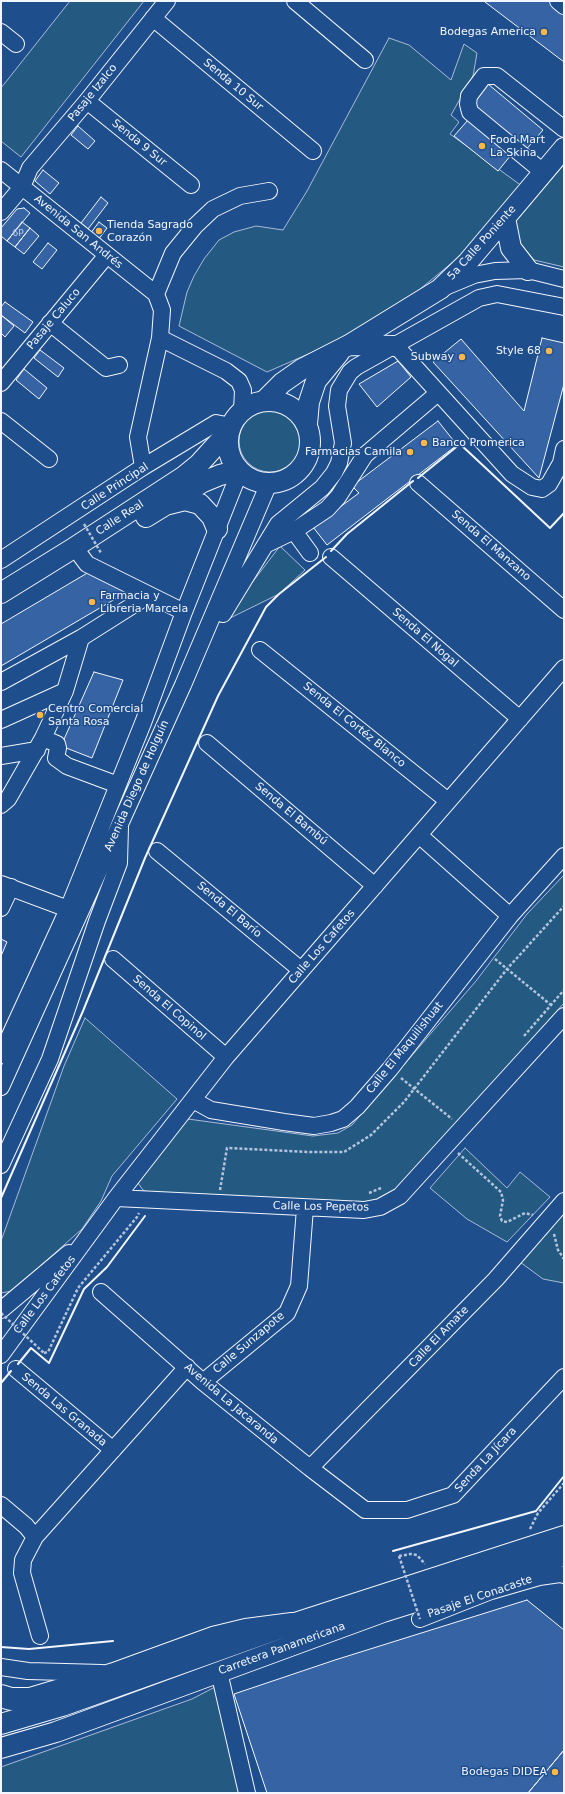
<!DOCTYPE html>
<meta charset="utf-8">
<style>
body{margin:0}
#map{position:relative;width:565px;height:1794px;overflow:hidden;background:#1f4e8c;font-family:"DejaVu Sans",sans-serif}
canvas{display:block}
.frame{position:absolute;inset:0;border:2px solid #f2f6ff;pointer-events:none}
</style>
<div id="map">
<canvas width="565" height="1794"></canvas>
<div class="frame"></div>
</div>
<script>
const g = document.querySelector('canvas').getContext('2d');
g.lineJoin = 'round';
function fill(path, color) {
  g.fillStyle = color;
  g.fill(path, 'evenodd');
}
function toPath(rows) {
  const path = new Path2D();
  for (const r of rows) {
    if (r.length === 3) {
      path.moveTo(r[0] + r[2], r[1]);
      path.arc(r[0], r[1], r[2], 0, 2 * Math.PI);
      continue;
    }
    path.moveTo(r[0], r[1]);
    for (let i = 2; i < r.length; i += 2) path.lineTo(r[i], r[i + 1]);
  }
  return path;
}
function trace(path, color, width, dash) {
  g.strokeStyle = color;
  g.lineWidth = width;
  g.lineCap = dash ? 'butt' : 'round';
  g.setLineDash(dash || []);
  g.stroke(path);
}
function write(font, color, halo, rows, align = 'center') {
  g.font = font + ' "DejaVu Sans",sans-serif';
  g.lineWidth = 3;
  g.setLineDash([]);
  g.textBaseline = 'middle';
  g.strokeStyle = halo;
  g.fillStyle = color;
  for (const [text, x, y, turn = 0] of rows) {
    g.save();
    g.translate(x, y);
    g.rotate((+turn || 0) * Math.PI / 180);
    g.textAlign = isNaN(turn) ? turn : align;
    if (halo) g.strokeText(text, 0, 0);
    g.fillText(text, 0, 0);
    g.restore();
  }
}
const green = toPath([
 [70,1,144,1,21,157,1,141,1,88,70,1],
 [389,38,409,45,451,80,464,44,477,53,473,76,451,115,459,122,450,134,522,186,464,253,414,294,345,338,267,372,179,326,187,292,194,276,204,259,219,240,234,232,256,226,283,230,307,191,389,38],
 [564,164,564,267,534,260,520,243,516,221,564,164],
 [270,441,31],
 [280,546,305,570,279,594,222,622,280,546],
 [564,875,564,1003,402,1184,392,1193,375,1202,345,1202,151,1194,143,1190,138,1183,139,1175,179,1123,188,1119,313,1136,338,1133,352,1125,476,981,527,914,564,875],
 [85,1018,177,1099,112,1176,101,1201,82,1229,12,1291,1,1293,1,1241,64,1066,85,1018],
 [465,1148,507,1188,520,1172,550,1197,507,1242,467,1219,430,1188,465,1148],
 [564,1212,564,1283,543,1279,520,1262,564,1212],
 [217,1686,252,1793,1,1793,1,1767,192,1699,217,1686]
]);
const building = toPath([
 [486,1,564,1,564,62,485,2,486,1],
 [488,84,543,130,524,152,470,107,488,84],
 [468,120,511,155,498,171,454,136,468,120],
 [78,126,95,141,88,149,71,135,78,126],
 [43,170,59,183,50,194,35,181,43,170],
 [101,197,108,203,88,229,81,223,101,197],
 [24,208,30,213,7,241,1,236,1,228,17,209,24,208],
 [22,222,30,228,15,247,7,241,22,222],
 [99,222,107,228,98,240,90,234,99,222],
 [30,228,39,236,24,254,15,247,30,228],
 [48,243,57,250,42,269,33,262,48,243],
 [5,302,33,322,25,333,1,315,1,307,5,302],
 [1,315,14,326,5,337,1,333,1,315],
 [542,338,564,343,564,384,539,478,433,362,461,339,524,411,542,338],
 [40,350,64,368,58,377,34,358,40,350],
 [398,361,411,377,377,407,359,384,398,361],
 [24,369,47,388,39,399,16,380,24,369],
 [438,421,457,445,327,545,313,527,359,493,352,486,438,421],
 [89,572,127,592,1,666,1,624,89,572],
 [94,672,123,680,92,758,61,746,94,672],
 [1,939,7,942,1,956,1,939],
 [527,1600,564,1630,564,1750,528,1793,267,1793,234,1694,335,1660,527,1600],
 [564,1750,564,1793,528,1793,564,1750]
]);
const path = toPath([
 [495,959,551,1005],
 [524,1036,564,990],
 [401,1078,452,1119],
 [458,1153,501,1192,503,1200,500,1216,502,1221,507,1222,525,1213,533,1215],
 [220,1190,227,1148,307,1152,344,1152,371,1135,404,1102,507,969,564,906],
 [369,1193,381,1188],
 [554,1234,558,1250,564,1259],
 [44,1353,48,1352,78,1288,137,1217,139,1213],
 [530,1529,538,1513,564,1483],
 [399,1556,411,1554,417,1555,425,1564]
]);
const minor = toPath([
 [295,1,365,60],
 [558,1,564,6],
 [153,18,313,151],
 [1,32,16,44],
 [87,101,191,185],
 [1,170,156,294],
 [543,172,470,112,468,104,469,96,484,76,497,76,564,129],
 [1,212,22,187,30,168,87,101,167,1],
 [445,287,474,275,495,271,528,270,564,279],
 [50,323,106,368,119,365],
 [160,338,226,371,239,381,243,390,242,411],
 [396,346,512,474,532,487,542,489,549,484,561,463,564,449],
 [1,383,107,255],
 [1,421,49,459],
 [143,467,138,437,160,338,162,310,156,294,173,253,195,226,213,209,240,196,269,191],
 [418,483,564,610],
 [294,531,310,553],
 [265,545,294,531,327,509,338,497,365,455,438,393],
 [81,556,87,564,184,612],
 [331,557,520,719],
 [1,560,143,467,216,423,231,426],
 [223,614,278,524,322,488,334,473,339,463,343,443,337,406,339,390,350,372,356,367,479,298,497,294,564,307],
 [260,650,448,801],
 [1,682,81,638,149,595],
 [1,720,65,691],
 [43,738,57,744,58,748,56,758,67,766,118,785],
 [207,743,375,886],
 [1,756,37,750],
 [1,805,8,799,43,738,65,691,81,638],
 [419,835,510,916],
 [157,851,301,970],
 [1,884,68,909],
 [1,908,11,887],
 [113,959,226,1057],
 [1,1055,68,909,143,723,184,612,240,471],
 [1,1087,183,685,269,483],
 [193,1100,211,1110,284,1122,314,1126,331,1123,343,1119,357,1107,390,1069,510,916,564,856],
 [1,1165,50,1059,97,921,119,863,120,827],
 [116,1198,364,1210,380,1207,400,1196,564,1016],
 [101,1292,203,1382,310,1468,365,1510,407,1510,453,1495,564,1377],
 [1,1310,69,1253],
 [1,1355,116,1198,226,1057,564,668],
 [16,1369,113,1450],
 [203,1382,287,1313,299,1286,305,1208],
 [310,1468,496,1279,564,1201],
 [1,1505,26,1526,35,1537],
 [420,1619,491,1591,539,1577,560,1574,564,1575],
 [40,1636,22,1573,23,1560,35,1537,187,1367],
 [1,1667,28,1671,102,1673],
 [219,1672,247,1793]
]);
const major = toPath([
 [505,218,511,248,528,270],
 [349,345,396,346],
 [269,442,41],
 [264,401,282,383,302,369,349,345,440,289,467,263,564,148],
 [307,424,309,402,316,381,339,353],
 [169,504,185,500,200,504,212,517,217,529],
 [146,517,203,482,220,475,239,470],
 [1,593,72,549,183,477,199,464,229,431],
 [1,1724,62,1706,292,1624,564,1536],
 [1,1748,56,1732,383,1612,564,1555]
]);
const highway = toPath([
 [1,1696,11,1699,30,1699,114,1674,213,1638,246,1630,292,1624]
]);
const pathBridge = toPath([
 [84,524,101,553],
 [1,1313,44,1353],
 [399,1556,420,1619]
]);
const wall = toPath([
 [418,478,460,444,550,528,564,513],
 [331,551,347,534,413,481],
 [1,1198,83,1011,145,858,218,696,266,607,279,594,326,557],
 [18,1364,31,1348,49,1363,84,1289,107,1267,145,1216],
 [1,1383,11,1371],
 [393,1551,536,1511,564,1476],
 [1,1647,29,1649,113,1641]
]);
const markers = [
 [544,32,4,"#ffb74d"],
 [482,146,4,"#ffb74d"],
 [99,231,4,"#ffb74d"],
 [549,351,4,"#ffb74d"],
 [462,357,4,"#ffb74d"],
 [424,443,4,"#ffb74d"],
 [410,452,4,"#ffb74d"],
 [92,602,4,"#ffb74d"],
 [40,715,4,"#ffb74d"],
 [555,1772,4,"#ffb74d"]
];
const numberNames = [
 ["6P",18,234]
];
const poiNames = [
 ["Bodegas America",536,32],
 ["Food Mart",490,140,"left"],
 ["La Skina",490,153,"left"],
 ["Tienda Sagrado",107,225,"left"],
 ["Corazón",107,238,"left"],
 ["Style 68",541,351],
 ["Subway",454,357],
 ["Banco Promerica",432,443,"left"],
 ["Farmacias Camila",402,452],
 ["Farmacia y",100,596,"left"],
 ["Libreria Marcela",100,609,"left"],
 ["Centro Comercial",48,709,"left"],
 ["Santa Rosa",48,722,"left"],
 ["Bodegas DIDEA",547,1772]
];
const streetNames = [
 ["Senda 10 Sur",233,85,40],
 ["Pasaje Izalco",93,93,-51],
 ["Senda 9 Sur",139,143,39],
 ["Avenida San Andrés",78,232,39],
 ["5a Calle Poniente",482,243,-48],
 ["Pasaje Caluco",54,319,-50],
 ["Calle Principal",115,487,-33],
 ["Calle Real",120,518,-33],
 ["Senda El Manzano",491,546,41],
 ["Senda El Nogal",425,638,41],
 ["Senda El Cortéz Blanco",354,725,39],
 ["Avenida Diego de Holguín",137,786,-66],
 ["Senda El Bambú",291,814,40],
 ["Senda El Barío",229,910,40],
 ["Calle Los Cafetos",322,947,-49],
 ["Senda El Copinol",169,1008,41],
 ["Calle El Maquilishuat",405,1048,-51],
 ["Calle Los Pepetos",321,1207,1],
 ["Calle Los Cafetos",45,1295,-53],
 ["Calle El Amate",439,1337,-46],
 ["Calle Sunzapote",249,1343,-40],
 ["Avenida La Jacaranda",231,1404,40],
 ["Senda Las Granada",64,1410,40],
 ["Senda La Jícara",486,1460,-47],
 ["Pasaje El Conacaste",480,1597,-19],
 ["Carretera Panamericana",282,1649,-20]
];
fill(green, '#245a82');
trace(green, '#a8bbd7', 1);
fill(building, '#3563a3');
trace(building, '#f2f6ff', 1);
trace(minor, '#f2f6ff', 18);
trace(major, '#f2f6ff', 22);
trace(highway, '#f2f6ff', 24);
trace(path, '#b3c4dc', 2.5, [3, 2]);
trace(minor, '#1f4e8c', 16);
trace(major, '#1f4e8c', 20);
trace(highway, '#1f4e8c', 22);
trace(pathBridge, '#b3c4dc', 2.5, [3, 2]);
trace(wall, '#f2f6ff', 2);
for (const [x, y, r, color] of markers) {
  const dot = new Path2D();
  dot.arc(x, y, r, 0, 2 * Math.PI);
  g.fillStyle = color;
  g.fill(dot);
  trace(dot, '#1f4e8c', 1.5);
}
write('9px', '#c3d1e8', null, numberNames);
write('11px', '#f2f6ff', '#1f4e8c', poiNames, 'right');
write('11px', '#f2f6ff', '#1f4e8c', streetNames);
</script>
